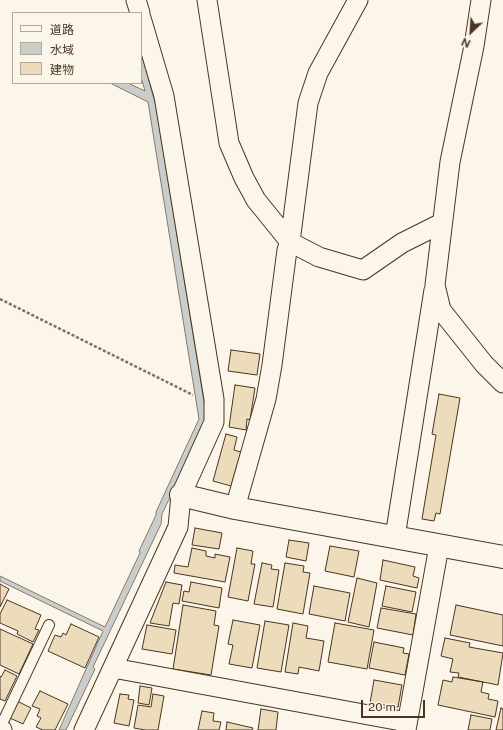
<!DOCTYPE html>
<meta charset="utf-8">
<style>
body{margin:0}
#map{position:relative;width:503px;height:730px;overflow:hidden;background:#fbf6e9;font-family:"Public Sans","Noto Sans JP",sans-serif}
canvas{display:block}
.legend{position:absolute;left:12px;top:12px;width:130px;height:72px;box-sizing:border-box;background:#fbf6e9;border:1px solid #b4a999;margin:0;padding:5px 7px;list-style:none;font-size:12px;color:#4a3520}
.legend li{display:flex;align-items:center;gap:8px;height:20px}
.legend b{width:20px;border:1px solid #b4a999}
.north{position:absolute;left:451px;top:12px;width:40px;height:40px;-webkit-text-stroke:3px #fbf6e9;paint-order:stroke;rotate:205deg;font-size:11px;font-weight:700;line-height:16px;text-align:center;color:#4a3520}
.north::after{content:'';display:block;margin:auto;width:14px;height:18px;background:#4a3520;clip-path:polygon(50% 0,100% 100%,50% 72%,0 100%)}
.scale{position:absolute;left:361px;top:700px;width:64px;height:18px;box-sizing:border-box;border:2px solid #4a3520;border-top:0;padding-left:5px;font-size:12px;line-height:14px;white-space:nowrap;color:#4a3520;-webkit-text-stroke:3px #fbf6e9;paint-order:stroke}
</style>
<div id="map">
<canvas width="503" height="730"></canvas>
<ul class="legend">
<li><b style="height:5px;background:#fbf6e9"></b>道路</li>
<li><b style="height:11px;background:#c9cecd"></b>水域</li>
<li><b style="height:11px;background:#ecdcbc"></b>建物</li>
</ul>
<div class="north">N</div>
<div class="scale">20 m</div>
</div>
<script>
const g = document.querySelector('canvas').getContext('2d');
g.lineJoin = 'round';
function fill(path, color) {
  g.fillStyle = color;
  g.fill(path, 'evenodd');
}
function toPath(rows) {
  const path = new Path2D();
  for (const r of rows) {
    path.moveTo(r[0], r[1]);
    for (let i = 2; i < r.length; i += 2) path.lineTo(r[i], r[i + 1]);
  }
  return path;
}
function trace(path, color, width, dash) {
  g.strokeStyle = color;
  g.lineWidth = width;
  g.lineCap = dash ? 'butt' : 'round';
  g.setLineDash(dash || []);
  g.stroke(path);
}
const water = toPath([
 [141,52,156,106,207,420,162,514,161,524,93,667,95,669,66,730,59,730,103,631,0,581,0,576,105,627,140,553,139,551,156,515,156,512,199,419,148,102,110,83,128,83,145,91,141,77,141,52]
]);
const building = toPath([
 [231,350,260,354,257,375,228,371,231,350],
 [235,385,255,388,250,420,247,419,246,430,229,427,235,385],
 [439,394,460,398,440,514,436,513,434,521,422,519,436,435,432,434,439,394],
 [226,434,237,437,234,450,241,452,231,486,213,481,226,434],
 [195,528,222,533,219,549,192,545,195,528],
 [289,540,309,543,306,561,286,557,289,540],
 [330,546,359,551,354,577,325,571,330,546],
 [192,548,206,551,206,556,215,558,215,554,230,557,225,582,174,573,175,565,188,567,192,548],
 [237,548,253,551,251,564,255,564,248,601,228,597,237,548],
 [383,560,415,567,413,576,419,578,417,588,380,580,383,560],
 [262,563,272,565,271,569,279,570,273,607,254,604,262,563],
 [285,563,304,566,303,572,310,573,303,614,277,609,285,563],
 [357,578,377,583,369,627,348,622,357,578],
 [166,582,182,585,179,604,173,603,169,626,150,623,166,582],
 [191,582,222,588,219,608,182,601,184,591,189,592,191,582],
 [0,584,9,589,0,607,0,584],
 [314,586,350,593,345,621,309,614,314,586],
 [386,586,416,592,412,612,382,606,386,586],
 [7,600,41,615,35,629,39,630,33,642,17,634,18,631,0,623,0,614,7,600],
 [183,605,216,611,214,625,219,626,211,675,173,669,183,605],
 [456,605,503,615,503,646,450,635,456,605],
 [381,608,416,614,413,635,377,628,381,608],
 [233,620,260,625,252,668,229,664,233,645,228,644,233,620],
 [265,621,289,625,281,672,257,668,265,621],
 [293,623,308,626,306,638,324,641,319,671,299,667,298,674,285,672,293,623],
 [335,623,374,630,367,669,328,662,335,623],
 [71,624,99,637,85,668,48,651,55,635,61,637,63,633,66,635,71,624],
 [147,625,176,630,172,654,142,649,147,625],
 [0,629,33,644,19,674,0,665,0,629],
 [445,638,470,643,469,647,503,653,498,685,458,677,459,673,450,672,453,659,441,656,445,638],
 [374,642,404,648,403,653,409,654,405,675,369,668,374,642],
 [5,670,17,676,5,701,0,699,0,676,1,677,5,670],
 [453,677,483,682,481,692,489,694,488,699,498,701,495,717,438,705,443,680,452,682,453,677],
 [374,680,402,685,398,707,370,703,374,680],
 [140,686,152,688,149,705,138,703,140,686],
 [40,691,68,704,55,730,43,730,36,727,41,718,37,716,40,709,32,706,40,691],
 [120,694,129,695,128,699,134,700,129,726,114,723,120,694],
 [153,694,164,696,158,730,145,730,134,728,138,705,151,707,153,694],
 [17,701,31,708,23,724,10,718,17,701],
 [501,708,503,709,503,730,496,730,501,708],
 [261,709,278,712,276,730,258,730,261,709],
 [202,711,214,713,213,721,221,722,219,730,198,730,202,711],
 [471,715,492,719,490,730,468,730,471,715],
 [227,722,253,728,252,730,226,730,227,722]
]);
const path = toPath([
 [0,299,193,395]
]);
const lane = toPath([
 [0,728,49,625]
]);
const street = toPath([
 [136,0,140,13],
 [207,0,229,143,244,178,256,200,290,242,319,257,363,270,402,243,442,223],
 [481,0,474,46,450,162,435,285,441,310,484,364,503,383],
 [235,508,266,399,272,365,287,250,290,242,308,103,318,73,358,0],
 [395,537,434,290],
 [113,668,407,722],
 [0,729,2,730],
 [84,730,178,527,181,495,214,422,214,399,164,96,141,18],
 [406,730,439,546]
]);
const secondary = toPath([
 [181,495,235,508,503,557]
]);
fill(water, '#c9cecd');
trace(water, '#887966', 1);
fill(building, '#ecdcbc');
trace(building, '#4a3520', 1);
trace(lane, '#4a3520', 12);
trace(street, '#4a3520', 21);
trace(secondary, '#4a3520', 24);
trace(path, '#7f6f5c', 2.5, [3, 2]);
trace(lane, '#fbf6e9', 10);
trace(street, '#fbf6e9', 19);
trace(secondary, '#fbf6e9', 22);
</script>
